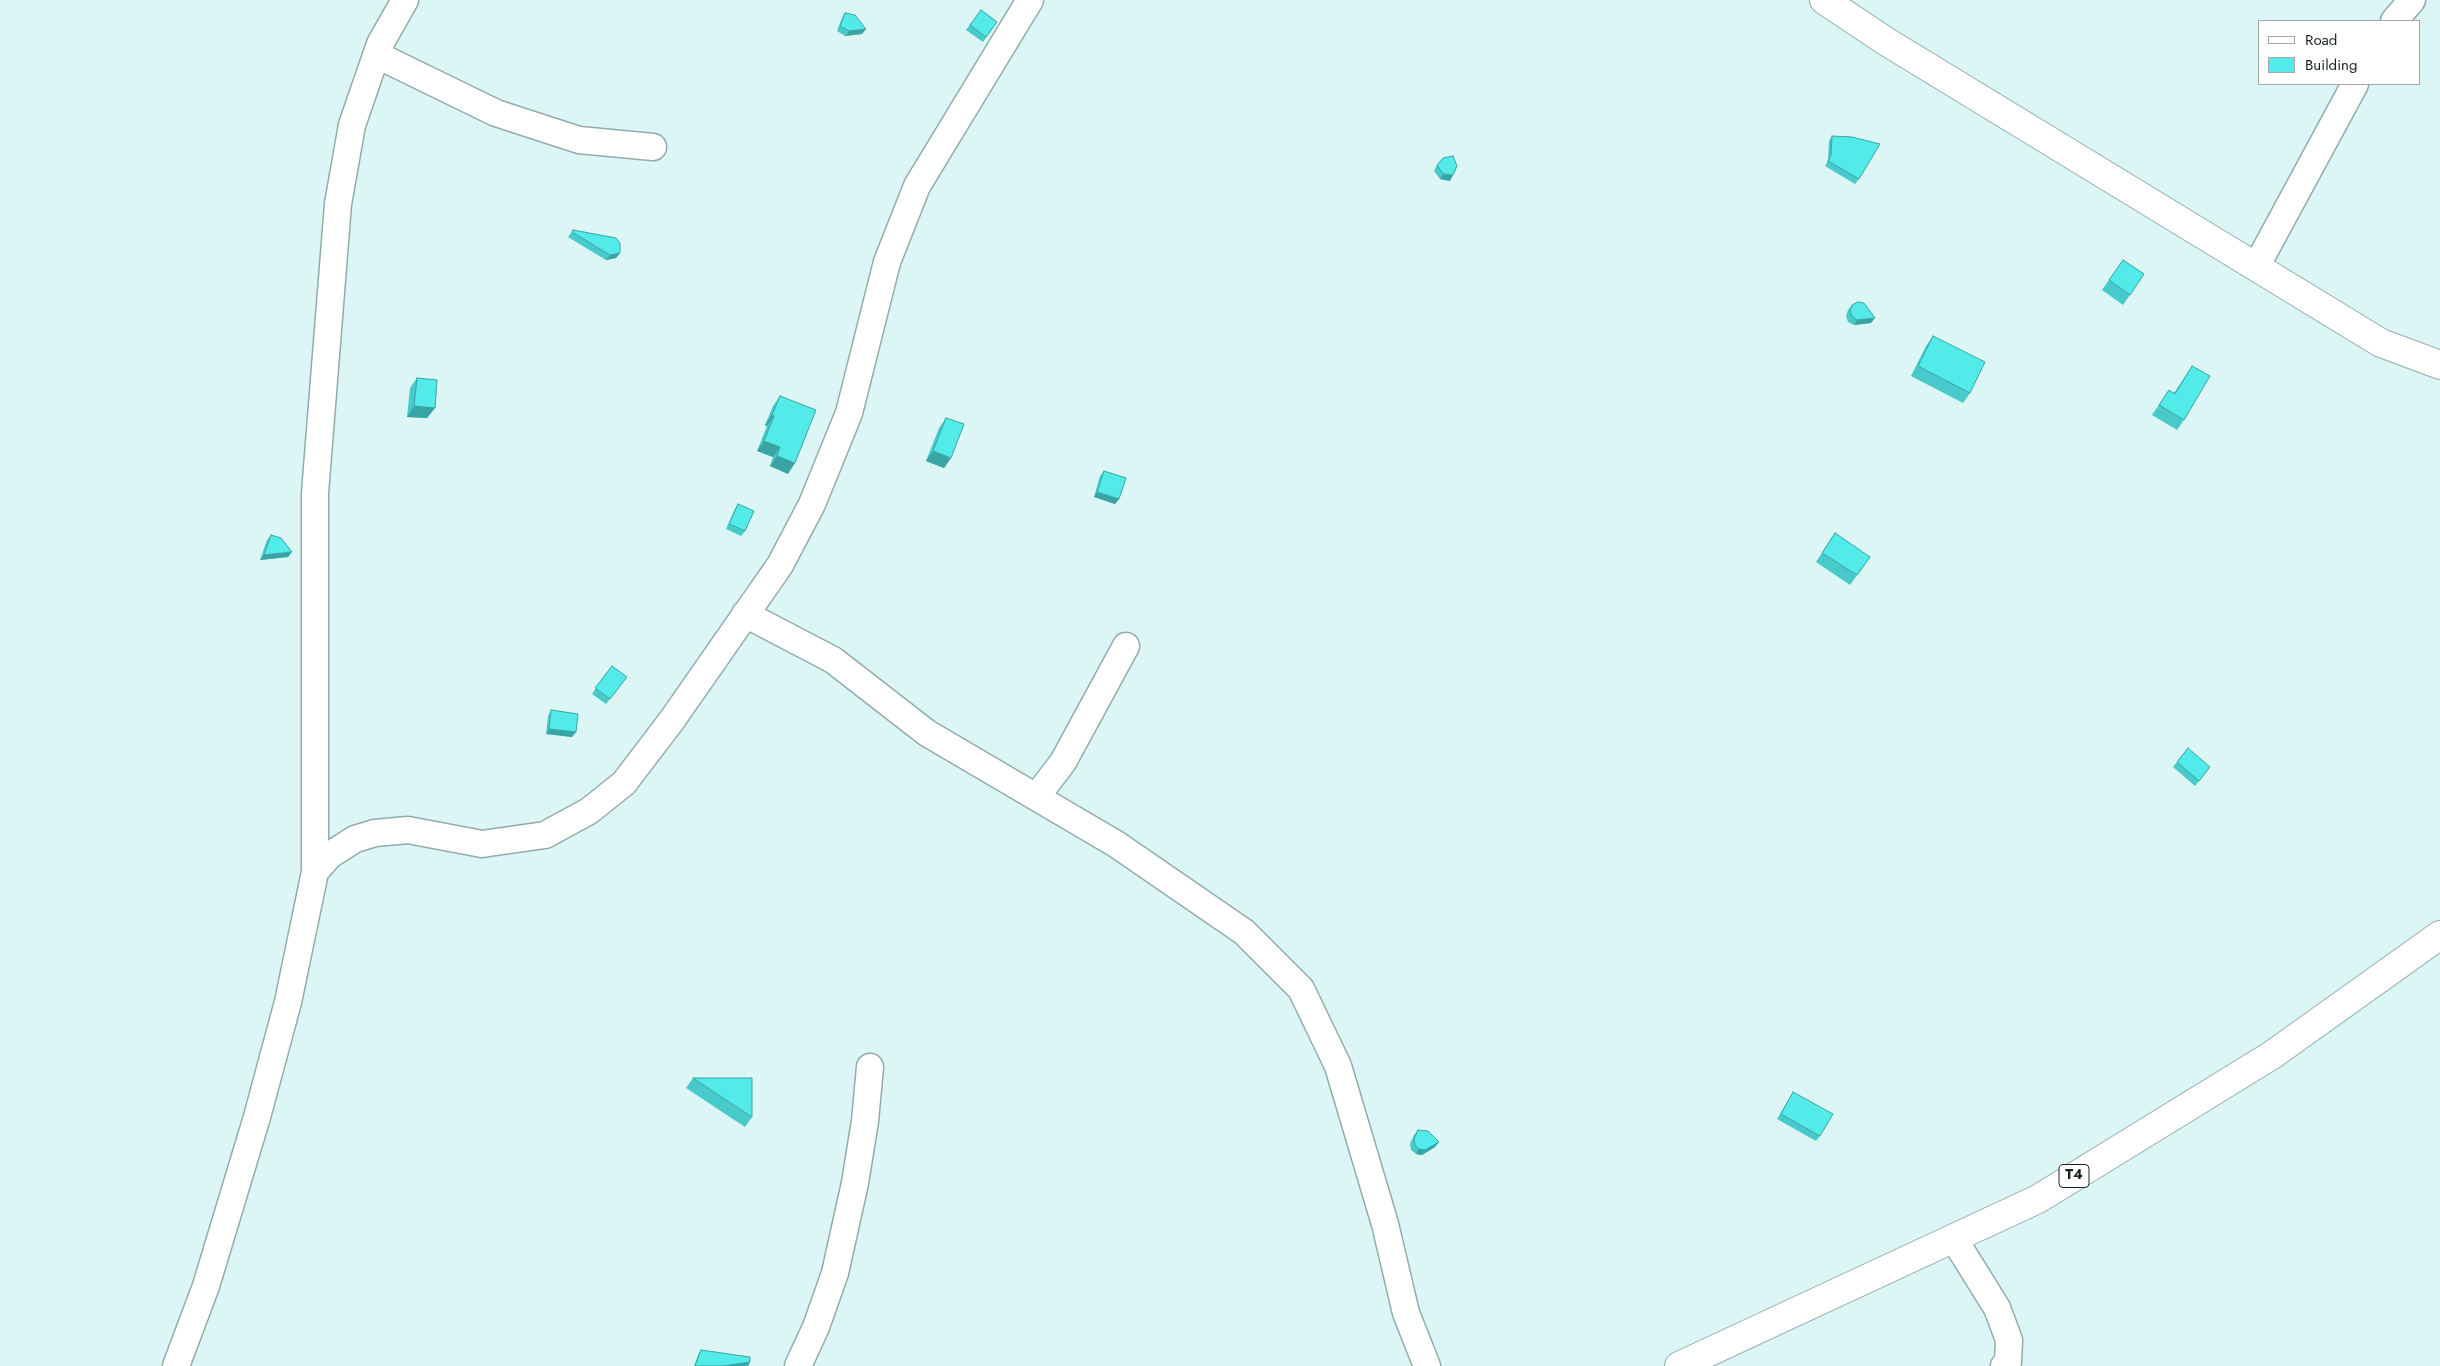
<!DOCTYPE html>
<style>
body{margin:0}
#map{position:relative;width:2440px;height:1366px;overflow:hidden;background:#dcf6f6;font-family:Jost,sans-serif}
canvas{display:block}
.legend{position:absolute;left:2258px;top:20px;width:162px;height:65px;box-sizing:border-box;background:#fff;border:1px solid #a3a7a7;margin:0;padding:6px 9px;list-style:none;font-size:15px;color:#192222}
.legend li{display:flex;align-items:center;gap:10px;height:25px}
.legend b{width:25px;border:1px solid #a3a7a7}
</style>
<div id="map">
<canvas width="2440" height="1366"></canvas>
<ul class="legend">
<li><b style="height:6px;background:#fff"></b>Road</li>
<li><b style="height:14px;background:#53ebea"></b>Building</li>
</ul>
</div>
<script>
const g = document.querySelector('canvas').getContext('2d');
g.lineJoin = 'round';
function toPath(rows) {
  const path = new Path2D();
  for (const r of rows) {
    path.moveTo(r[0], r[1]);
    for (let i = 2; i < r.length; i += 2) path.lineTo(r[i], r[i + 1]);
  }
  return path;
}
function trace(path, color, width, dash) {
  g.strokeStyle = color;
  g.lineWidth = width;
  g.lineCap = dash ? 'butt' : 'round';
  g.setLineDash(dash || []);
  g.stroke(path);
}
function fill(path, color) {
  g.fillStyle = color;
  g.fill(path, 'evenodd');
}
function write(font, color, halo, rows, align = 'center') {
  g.font = font + ' Jost,sans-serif';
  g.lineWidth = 4;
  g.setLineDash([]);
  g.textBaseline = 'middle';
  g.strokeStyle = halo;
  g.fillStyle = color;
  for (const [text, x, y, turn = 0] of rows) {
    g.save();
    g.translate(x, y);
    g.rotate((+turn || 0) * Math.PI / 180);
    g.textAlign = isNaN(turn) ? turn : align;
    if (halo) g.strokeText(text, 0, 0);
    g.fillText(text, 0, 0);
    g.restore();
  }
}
const street = toPath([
 [2394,21,2412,0],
 [377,55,496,113,579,140,653,147],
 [2256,267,2355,84],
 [745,614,833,660,927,733,1116,844,1244,932,1301,989,1338,1066,1385,1224,1406,1313,1427,1366],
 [1037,796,1063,762,1126,646],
 [315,872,330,855,355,839,375,833,408,830,482,844,545,835,589,811,624,783,672,720,780,565,812,504,849,413,887,262,917,186,1030,0],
 [1954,1239,1997,1308,2009,1340,2008,1362,2004,1366],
 [176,1366,206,1286,257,1117,288,1002,315,872,315,493,338,204,352,125,380,44,405,0],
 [798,1366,816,1327,835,1273,855,1183,865,1121,870,1067]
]);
const secondary = toPath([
 [1824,0,1887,42,2381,343,2440,365]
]);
const highway = toPath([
 [1679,1366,2038,1199,2272,1055,2440,935]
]);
const wall = toPath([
 [981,10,997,22,983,42,966,30],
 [845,13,862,34,845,36,837,31,842,18],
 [1832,136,1859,179,1855,184,1825,166,1828,160,1829,141],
 [1437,165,1450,181,1440,179,1434,171],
 [573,230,620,253,616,258,606,260,568,237],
 [2123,260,2144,274,2123,305,2102,290],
 [1852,305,1871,323,1854,325,1848,322,1846,316,1848,310],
 [1933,336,1970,393,1963,403,1911,376,1926,346],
 [2192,366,2184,420,2177,430,2152,415,2169,390,2174,393],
 [417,378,435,408,427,418,407,417,410,388],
 [780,396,788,474,770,466,773,457,757,451,767,426,765,425,773,406],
 [946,418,951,458,944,468,926,461,939,428],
 [1104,471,1119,499,1115,504,1094,497,1100,476],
 [738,504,745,531,741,536,726,529,735,509],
 [1835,533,1870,557,1850,585,1816,562],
 [271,535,288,557,260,560,267,540],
 [612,666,627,677,606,704,592,694],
 [551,710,576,732,572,737,546,734,548,716],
 [2177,762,2210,767,2195,786,2173,767],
 [693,1078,752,1117,745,1127,686,1088],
 [1793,1092,1820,1136,1816,1141,1777,1119],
 [1418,1130,1439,1142,1435,1147,1422,1155,1416,1154,1411,1150,1410,1144,1414,1135],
 [701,1350,750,1362,748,1366,694,1366,698,1355]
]);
const shadedWall = toPath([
 [866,29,862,34,845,36,849,31],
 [1443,174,1453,175,1450,181,1440,179],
 [620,253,616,258,606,260,610,255],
 [1875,318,1871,323,1854,325,1857,320],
 [414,406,435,408,427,418,407,417],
 [772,415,774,416,767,426,765,425],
 [764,441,780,447,773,457,757,451],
 [933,451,951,458,944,468,926,461],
 [777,456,795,463,788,474,770,466],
 [1097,492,1119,499,1115,504,1094,497],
 [292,552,288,557,260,560,264,555],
 [549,729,576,732,572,737,546,734],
 [1439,1142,1435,1147,1422,1155,1416,1154,1419,1149],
 [750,1362,748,1366,723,1366]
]);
const building = toPath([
 [981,10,997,22,986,37,970,25,981,10],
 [845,13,855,15,866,29,849,31,840,26,845,13],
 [1832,136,1852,137,1880,144,1859,179,1828,161,1831,155,1832,136],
 [1453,156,1457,166,1453,175,1443,174,1437,165,1443,158,1453,156],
 [573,230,616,238,620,243,620,253,610,255,572,232,573,230],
 [2123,260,2144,274,2130,295,2109,280,2123,260],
 [1858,302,1864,303,1875,318,1857,320,1852,316,1850,311,1852,305,1858,302],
 [1933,336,1985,362,1970,393,1918,366,1933,336],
 [2192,366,2210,376,2184,420,2159,405,2169,390,2175,394,2192,366],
 [417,378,437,380,435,408,414,406,417,378],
 [780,396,816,410,795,463,777,456,780,447,764,441,774,416,772,415,780,396],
 [946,418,964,424,951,458,933,451,946,418],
 [1104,471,1126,478,1119,499,1097,492,1104,471],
 [738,504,754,511,745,531,729,524,738,504],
 [1835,533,1870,557,1857,575,1822,553,1835,533],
 [271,535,281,538,292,552,264,555,271,535],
 [612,666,627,677,610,699,595,688,612,666],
 [551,710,578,714,576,732,549,729,551,710],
 [2188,748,2210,767,2199,781,2177,762,2188,748],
 [693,1078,752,1078,752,1117,693,1078],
 [1793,1092,1833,1114,1820,1136,1781,1114,1793,1092],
 [1418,1130,1428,1131,1439,1142,1425,1150,1419,1149,1415,1145,1414,1139,1418,1130],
 [701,1350,750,1357,750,1362,723,1366,695,1366,701,1350]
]);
const shields = [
 [2074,1176,30]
];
const shieldNames = [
 ["T4",2074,1176]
];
trace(street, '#93abab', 29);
trace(secondary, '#93abab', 30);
trace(highway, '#93abab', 30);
trace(street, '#fff', 26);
trace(secondary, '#fff', 28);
trace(highway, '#fff', 28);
fill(wall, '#47cac9');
fill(shadedWall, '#3aa4a4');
fill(building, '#53ebea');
trace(building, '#3aa4a4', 1);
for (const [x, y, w] of shields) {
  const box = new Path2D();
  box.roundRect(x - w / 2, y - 11.5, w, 23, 4);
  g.fillStyle = '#fff';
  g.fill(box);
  trace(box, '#192222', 1);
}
write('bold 14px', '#192222', null, shieldNames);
</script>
